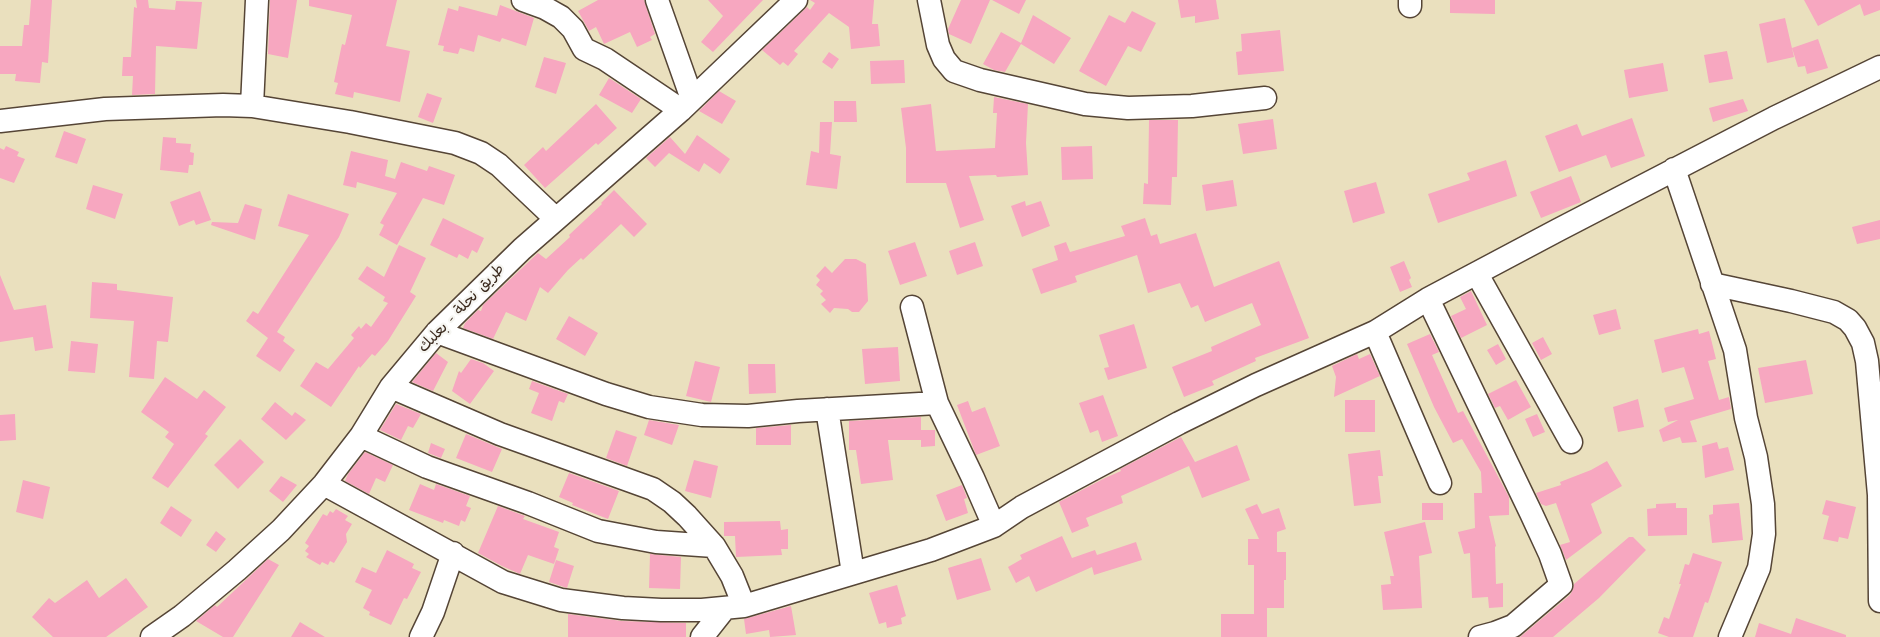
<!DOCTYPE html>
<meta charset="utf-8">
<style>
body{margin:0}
canvas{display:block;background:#eae0be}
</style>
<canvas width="1880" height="637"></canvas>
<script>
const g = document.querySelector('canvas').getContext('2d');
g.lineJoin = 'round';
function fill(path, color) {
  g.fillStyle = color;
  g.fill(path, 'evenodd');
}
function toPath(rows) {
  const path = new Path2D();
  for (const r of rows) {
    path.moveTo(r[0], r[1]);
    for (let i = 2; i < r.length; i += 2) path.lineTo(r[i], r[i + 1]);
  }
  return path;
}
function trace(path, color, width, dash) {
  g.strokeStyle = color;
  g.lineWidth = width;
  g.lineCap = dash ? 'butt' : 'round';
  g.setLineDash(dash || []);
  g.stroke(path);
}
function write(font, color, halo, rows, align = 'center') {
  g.font = font + ' "Architects Daughter","Playpen Sans Arabic",sans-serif';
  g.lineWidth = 4.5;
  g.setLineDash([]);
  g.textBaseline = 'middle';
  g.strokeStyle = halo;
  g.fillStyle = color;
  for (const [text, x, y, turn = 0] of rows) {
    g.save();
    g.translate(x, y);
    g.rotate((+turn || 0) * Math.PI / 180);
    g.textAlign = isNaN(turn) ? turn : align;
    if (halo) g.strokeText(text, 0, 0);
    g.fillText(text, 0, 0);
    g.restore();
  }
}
const building = toPath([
 [31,0,52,0,48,63,42,62,40,83,15,81,16,74,0,74,0,46,22,46,24,25,29,25],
 [136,0,148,0,149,8,175,10,176,1,202,2,197,49,156,46,155,94,132,95,133,76,122,76,123,57,131,57,134,7,137,8],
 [270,0,297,0,288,58,268,54],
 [309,0,397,0,386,46,410,51,400,102,354,92,353,98,335,94,338,83,334,82,342,44,345,45,352,15,309,6],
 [598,0,644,0,655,34,650,37,652,40,637,47,630,32,604,44,596,27,589,31,578,11],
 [708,0,763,0,713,52,701,42,723,16],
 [810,0,874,0,872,24,878,24,880,46,851,49,849,27,829,13,794,51,798,54,788,66,783,62,780,65,762,50,807,7,810,10,815,3],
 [961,0,990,0,971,44,949,34,948,29],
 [992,0,1026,0,1019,14],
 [1178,0,1216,0,1219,19,1195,23,1195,16,1181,18],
 [1450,0,1495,0,1495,14,1450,13],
 [1804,0,1880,0,1880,10,1864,16,1860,4,1818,26],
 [500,5,534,18,526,46,502,38,500,42,478,35,474,52,460,48,458,54,443,51,444,46,438,45,448,8,458,11,459,6,497,16],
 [1132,11,1156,23,1141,52,1128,46,1106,86,1079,71,1109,15,1125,23],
 [1033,15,1071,38,1054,64,1021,44,1005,72,994,70,983,64,1001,32,1021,43],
 [1785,18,1794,57,1767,63,1759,24],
 [1280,30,1284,71,1238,75,1236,52,1242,51,1241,34],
 [1818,39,1828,68,1807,74,1805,66,1798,67,1792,48],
 [1727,51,1733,79,1709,83,1704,55],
 [829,52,839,59,832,69,822,62],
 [544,57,566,63,556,94,535,87],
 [904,60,905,83,871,84,870,61],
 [1663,63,1668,91,1629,98,1624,70],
 [609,78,641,99,632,113,599,95],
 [719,91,736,101,722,124,699,111],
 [427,93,442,98,433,123,418,117],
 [994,97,1028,104,1026,143,1028,175,997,177,996,175,969,176,984,220,960,228,946,183,906,183,906,148,901,108,931,104,936,151,995,148,997,113,993,113],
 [1743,99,1748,111,1713,122,1709,108],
 [834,101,856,101,857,122,834,122],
 [596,104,617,128,598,145,596,143,545,188,524,165,543,147,546,151],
 [1632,118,1645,156,1611,168,1606,155,1559,172,1545,136,1577,124,1582,136],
 [1273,119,1277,149,1243,154,1238,124],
 [1149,120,1178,120,1177,177,1172,177,1171,205,1143,204,1144,183,1148,184],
 [820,122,832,122,830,154,841,156,837,189,806,185,811,151,819,153],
 [64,131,86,139,77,164,55,157],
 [697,135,730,159,720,174,704,163,699,172,669,153,655,167,646,158,670,137,685,154],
 [163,137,176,138,176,143,191,144,190,152,194,153,193,165,189,165,188,173,160,170],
 [6,146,19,152,17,156,25,159,14,183,0,178,0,148,4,150],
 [1092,146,1093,179,1062,180,1061,147],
 [351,151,388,160,385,176,395,179,401,162,427,171,429,166,455,175,444,205,423,198,397,245,379,235,384,225,380,223,397,193,357,182,356,188,343,185],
 [1506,160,1517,196,1438,223,1428,194,1470,180,1467,173],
 [1571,176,1581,202,1541,218,1530,192],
 [1233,180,1237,206,1206,211,1202,185],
 [1376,182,1385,213,1353,223,1344,191],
 [93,185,123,194,115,219,86,209],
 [614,190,647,224,634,237,621,224,583,260,581,258,568,270,548,293,540,287,526,321,506,312,493,339,463,328,465,323,478,310,481,311,483,305,538,253,546,259,570,237,569,235,602,204,601,203],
 [200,191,211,220,196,225,194,220,179,226,170,202],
 [288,194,349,214,339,237,277,332,285,337,283,341,295,350,280,372,256,356,268,338,246,321,253,311,258,314,309,235,278,226],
 [1025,201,1026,206,1041,201,1050,226,1022,237,1011,206],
 [245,204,262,209,255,240,211,225,212,222,238,223],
 [443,218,484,238,477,253,472,250,468,259,459,254,457,258,430,245],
 [1145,218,1151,236,1157,234,1160,244,1196,233,1214,287,1279,261,1309,338,1255,358,1256,361,1212,381,1214,385,1184,397,1172,367,1212,351,1211,347,1261,325,1252,303,1205,322,1198,305,1191,308,1180,283,1148,293,1137,255,1075,276,1077,282,1041,294,1032,269,1058,260,1054,246,1066,242,1070,252,1125,236,1121,226],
 [1880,220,1880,239,1857,244,1852,227],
 [915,242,927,276,900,285,888,251],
 [975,242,983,266,957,275,949,251],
 [399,245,426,258,410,292,416,296,388,341,375,356,372,354,360,368,359,366,331,407,300,386,316,362,328,369,354,338,351,335,359,326,361,329,366,323,371,327,388,303,383,301,385,297,358,279,367,266,384,277],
 [845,259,856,259,866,264,868,301,859,312,852,312,848,309,834,308,830,313,821,304,826,300,820,294,823,291,816,285,820,280,816,276,825,266,832,273],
 [1404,261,1411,278,1409,280,1412,287,1400,292,1390,267],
 [0,275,14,310,46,305,53,348,35,351,33,337,0,342],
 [92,282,117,284,117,290,173,297,168,342,157,341,154,379,129,377,134,321,90,318],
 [1471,291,1487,325,1461,338,1451,316,1466,309,1460,297],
 [1616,309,1621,329,1599,335,1593,315],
 [569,316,598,333,585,356,556,339],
 [1134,324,1147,368,1108,380,1104,368,1109,367,1099,335],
 [1698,329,1699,334,1709,331,1716,359,1708,361,1719,400,1729,397,1731,409,1690,421,1697,442,1682,443,1680,437,1663,442,1659,430,1678,420,1668,422,1664,408,1694,399,1684,367,1662,373,1654,340],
 [1430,334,1439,352,1432,355,1458,413,1463,411,1509,497,1509,515,1489,516,1496,546,1495,547,1496,584,1503,583,1503,607,1489,608,1488,597,1472,598,1470,553,1464,554,1458,532,1475,528,1474,493,1482,493,1481,472,1462,439,1453,443,1434,407,1407,344],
 [1543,337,1552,354,1541,360,1532,343],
 [71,341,98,344,95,373,68,371],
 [1498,344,1506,359,1496,365,1487,350],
 [898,347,900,381,865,384,862,349],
 [436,353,448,362,433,391,412,382],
 [1357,354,1359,359,1370,354,1380,376,1334,397,1336,377,1332,366],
 [471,359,483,363,494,371,470,404,452,391,459,371,461,373],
 [1806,360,1813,394,1765,403,1758,368],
 [695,361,720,367,711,402,686,396],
 [748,364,775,364,776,393,749,394],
 [165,377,197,399,204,390,226,407,205,434,208,436,168,488,152,478,174,444,165,437,169,432,141,412],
 [1516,380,1531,407,1508,420,1500,406,1495,408,1488,394],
 [532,381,568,394,564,403,559,401,552,421,531,413,539,393,529,389],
 [1103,395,1118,436,1102,442,1098,430,1090,433,1079,403],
 [1638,399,1644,427,1618,432,1613,407],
 [1345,400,1375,400,1375,432,1345,432],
 [968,401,972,412,985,407,1000,446,976,455,957,405],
 [275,402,292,416,295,412,306,420,286,440,261,419],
 [396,404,421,414,413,428,408,426,401,440,380,430],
 [15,414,16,440,0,441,0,415],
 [1537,414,1545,432,1533,437,1525,419],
 [921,417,921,440,888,440,893,480,861,484,856,450,849,450,849,421],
 [649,420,679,425,672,445,644,435],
 [791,425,791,445,756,445,756,428],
 [616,430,637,437,627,466,606,458],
 [921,430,935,430,935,446,921,447],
 [466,434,502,449,492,472,456,458],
 [1181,437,1195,462,1237,445,1250,480,1202,498,1189,466,1121,496,1123,503,1086,518,1089,526,1072,533,1059,502,1105,478,1121,471,1120,469],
 [240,439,264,462,238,489,214,465],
 [1717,442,1719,449,1728,447,1734,470,1705,478,1702,446],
 [431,443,445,449,441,458,428,453],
 [1380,450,1383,476,1378,476,1381,503,1354,506,1348,454],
 [365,452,393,465,385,482,376,478,369,494,345,481,348,474],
 [694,460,718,466,711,498,685,491],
 [1607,461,1622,486,1591,504,1602,533,1566,560,1560,545,1570,542,1556,503,1546,506,1541,504,1536,493,1561,485,1560,482,1591,470],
 [569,473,619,491,608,519,572,505,573,503,559,497],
 [281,476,297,485,283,502,269,491],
 [23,480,50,487,43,519,16,512],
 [420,484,434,490,436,484,470,496,466,506,471,508,465,522,461,520,459,526,444,520,443,523,409,510],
 [962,485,967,498,964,499,968,513,946,521,936,495],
 [1826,500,1856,507,1848,539,1839,537,1838,542,1823,539,1829,516,1822,514],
 [1422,503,1443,503,1443,520,1422,520],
 [1676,503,1676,508,1687,508,1687,535,1648,536,1647,509,1656,508,1656,504],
 [1739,503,1743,540,1712,543,1709,515,1713,514,1713,505],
 [1257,504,1262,514,1279,508,1286,529,1277,532,1277,552,1286,552,1286,580,1284,580,1284,608,1267,608,1267,637,1221,637,1221,614,1254,614,1254,565,1248,565,1248,539,1259,539,1245,509],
 [171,506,192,520,181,537,160,523],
 [498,506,525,516,523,519,559,532,554,547,559,549,554,564,528,555,520,574,502,566,478,553],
 [336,509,348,516,345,520,352,524,346,534,347,542,334,563,330,561,328,565,322,562,320,565,306,557,309,554,305,551,309,546,305,543,323,514,327,516,330,511,333,513],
 [780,521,781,530,788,529,788,549,781,549,782,555,736,557,735,536,724,536,724,522],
 [1425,522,1432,553,1419,556,1422,608,1383,610,1381,585,1391,584,1390,576,1394,576,1384,532],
 [216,531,226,539,216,552,206,545],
 [1062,536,1072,558,1095,550,1097,555,1136,542,1142,560,1094,575,1092,567,1036,592,1029,576,1016,583,1008,567,1022,559,1020,555],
 [1629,537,1633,537,1646,550,1599,598,1553,637,1520,637,1570,595,1573,589,1574,584],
 [387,550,414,564,412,568,421,572,407,599,404,598,391,625,369,615,370,612,363,608,372,590,355,582,362,567,376,573],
 [1693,553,1722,562,1708,603,1705,602,1693,637,1669,637,1658,633,1664,617,1669,619,1681,584,1679,584,1685,564,1689,565],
 [650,554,681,557,680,589,649,588],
 [981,558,991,590,957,600,948,568],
 [268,559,279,565,233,637,223,637,196,621,215,605,217,607],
 [556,560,574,566,567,588,549,582],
 [126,578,148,607,106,637,53,637,32,617,49,598,55,603,87,580,99,598],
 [897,585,906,616,901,618,902,624,887,628,886,622,879,624,869,593],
 [791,606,796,635,770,637,769,630,746,634,744,619],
 [568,614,622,621,686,623,686,637,568,637],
 [1796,618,1846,635,1846,637,1755,637,1759,623,1791,634],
 [300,622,325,637,291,637]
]);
const minor = toPath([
 [523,0,545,8,561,17,573,29,584,49,605,59,681,110],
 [657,0,692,99],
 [929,0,938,45,944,59,954,71,980,80,1085,104,1128,108,1192,106,1265,98],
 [1410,0,1410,6],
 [252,106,257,0],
 [0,121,105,109,223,105,252,106,350,122,455,143,481,153,499,165,556,219],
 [1674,169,1735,350,1746,418,1756,457,1763,504,1764,534,1759,568,1730,637],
 [1477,274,1571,442],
 [1712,284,1791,301,1834,312,1848,320,1855,328,1863,343,1867,361,1879,495,1880,601],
 [1428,299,1531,513,1550,554,1561,585,1513,626,1495,633,1480,637],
 [912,307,937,403,973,478,994,526],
 [437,332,606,394,649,407,702,415,748,416,798,411,937,403],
 [1375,332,1440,483],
 [391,387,500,434,653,489,672,502,687,516,714,546,732,576,744,606],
 [827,409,853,573],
 [361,436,427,467,528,503,598,531,656,542,714,546],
 [324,484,503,582,561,600,623,608,661,610,702,610,744,606,931,550,994,526,1022,507,1179,423,1256,385,1375,332,1428,299,1558,230,1774,118,1880,67],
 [152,637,182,616,237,570,281,530,324,484,361,436,391,387,437,332,522,249,681,110,796,0],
 [421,637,433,612,453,553],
 [702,637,725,608]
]);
const streetNames = [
 ["طريق نحلة - بعلبك",462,309,-46]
];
fill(building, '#f7a7c0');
trace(minor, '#554536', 25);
trace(minor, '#fff', 22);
write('15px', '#3b2a1e', '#f6f6f2', streetNames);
</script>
